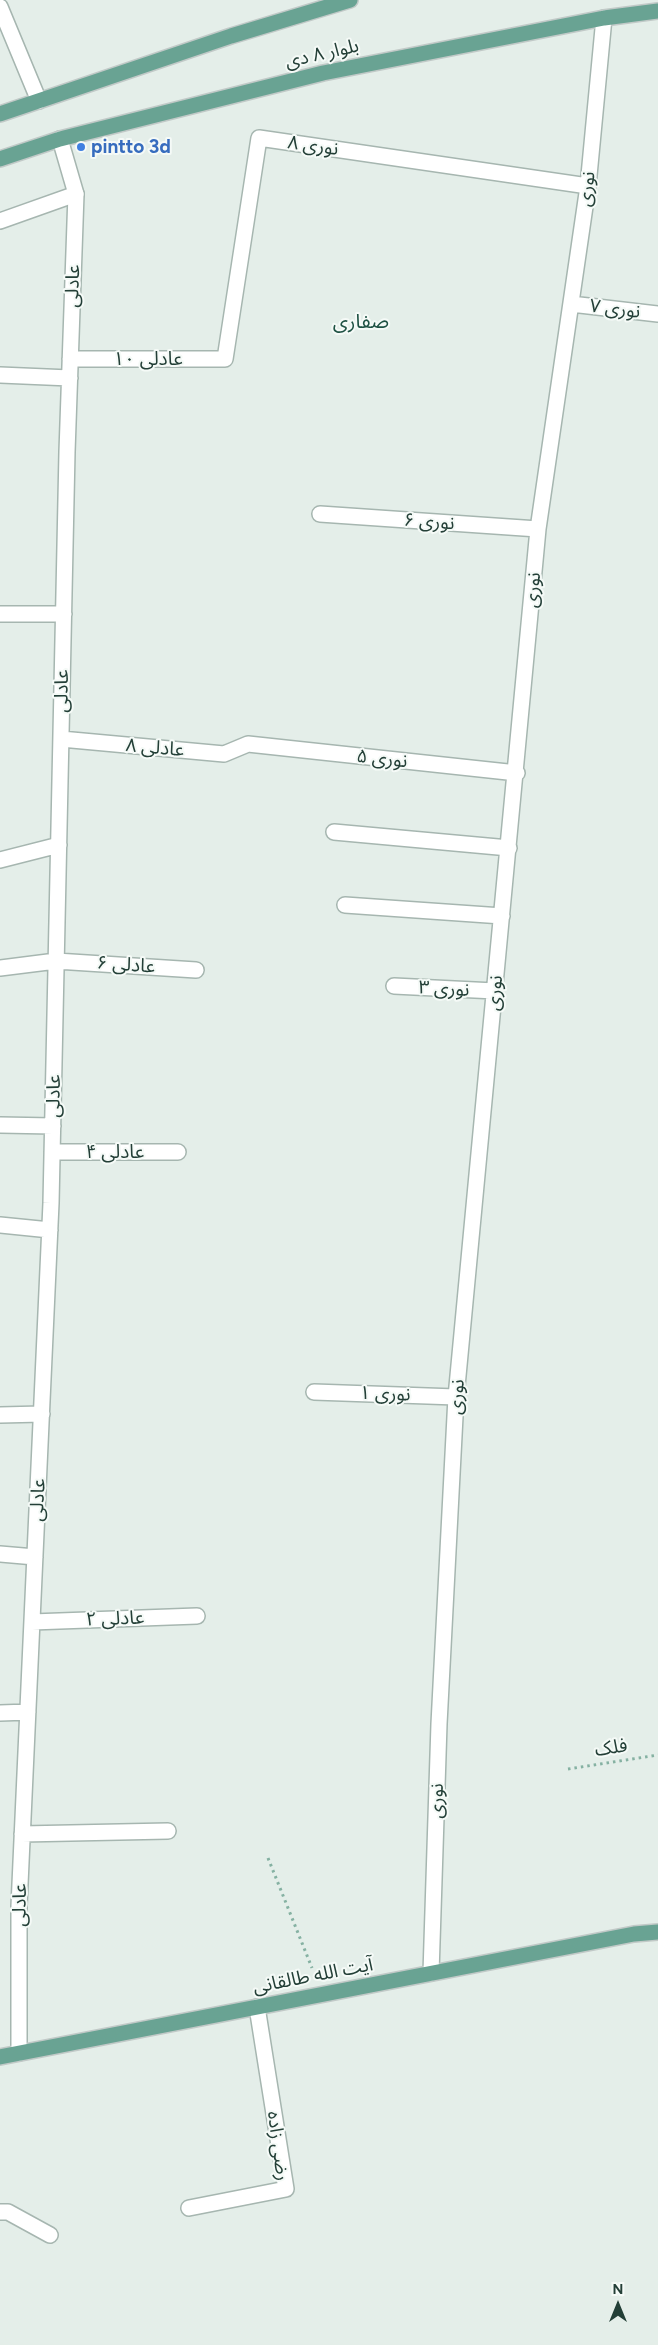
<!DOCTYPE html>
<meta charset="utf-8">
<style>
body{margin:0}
#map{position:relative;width:658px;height:2345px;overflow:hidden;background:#e4eee9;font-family:Figtree,sans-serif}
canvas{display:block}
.north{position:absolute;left:593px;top:2280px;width:50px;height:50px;-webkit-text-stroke:4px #f5faf7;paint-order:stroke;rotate:0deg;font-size:14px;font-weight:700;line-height:20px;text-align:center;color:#233f37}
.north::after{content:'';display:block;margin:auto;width:18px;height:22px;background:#233f37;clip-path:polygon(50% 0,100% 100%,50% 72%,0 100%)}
</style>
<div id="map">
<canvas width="658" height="2345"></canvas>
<div class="north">N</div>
</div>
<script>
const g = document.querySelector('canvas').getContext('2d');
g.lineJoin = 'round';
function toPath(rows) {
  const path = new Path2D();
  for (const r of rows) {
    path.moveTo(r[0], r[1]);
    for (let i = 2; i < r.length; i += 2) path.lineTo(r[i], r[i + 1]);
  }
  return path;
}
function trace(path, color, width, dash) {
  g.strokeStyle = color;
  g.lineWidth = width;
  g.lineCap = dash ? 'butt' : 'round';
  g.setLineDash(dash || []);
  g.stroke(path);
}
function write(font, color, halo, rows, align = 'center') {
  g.font = font + ' Figtree,"Noto Sans Arabic",sans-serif';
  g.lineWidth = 4;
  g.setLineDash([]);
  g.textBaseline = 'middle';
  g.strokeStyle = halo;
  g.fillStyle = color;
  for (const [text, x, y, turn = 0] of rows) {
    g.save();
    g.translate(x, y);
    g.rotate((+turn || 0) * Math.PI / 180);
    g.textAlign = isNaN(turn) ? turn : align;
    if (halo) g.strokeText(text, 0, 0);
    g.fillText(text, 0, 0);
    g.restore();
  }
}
const path = toPath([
 [568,1769,658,1755],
 [268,1858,312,1968]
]);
const service = toPath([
 [0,221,76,194]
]);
const minor = toPath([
 [0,7,39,101],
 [571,304,658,314],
 [70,359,225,359,259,138,588,186],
 [0,375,70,378],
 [320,514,538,529],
 [0,614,64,614],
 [61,739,224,754,248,744,517,773],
 [334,832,509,848],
 [0,860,59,845],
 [345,905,502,916],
 [0,968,56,961,196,970],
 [394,986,495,991],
 [0,1125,53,1126],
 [52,1152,178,1152],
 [0,1225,50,1230],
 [314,1392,456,1397],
 [0,1415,42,1414],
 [0,1554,35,1557],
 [32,1622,197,1616],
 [0,1713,28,1712],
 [22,1834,168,1831],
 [431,1973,439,1724,456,1397,538,529,588,186,604,18],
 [19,2053,19,1906,51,1203,67,452,76,194,60,139],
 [189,2208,286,2189,257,2007],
 [0,2212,8,2212,50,2235]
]);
const primary = toPath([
 [0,114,231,36,350,0],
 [0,159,60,139,323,73,604,18,658,11],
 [0,2057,634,1934,658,1932]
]);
const markers = [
 [81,147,5,"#3f7fe0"]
];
const streetNames = [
 ["بلوار ۸ دی",322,54,-13],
 ["نوری ۸",313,146,8],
 ["نوری",587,189,-83],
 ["عادلی",73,286,-88],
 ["نوری ۷",615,309,7],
 ["عادلی ۱۰",148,359],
 ["نوری ۶",429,522,4],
 ["نوری",533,590,-85],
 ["عادلی",62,691,-89],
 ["عادلی ۸",155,748,5],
 ["نوری ۵",382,759,6],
 ["عادلی ۶",126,965,4],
 ["نوری ۳",444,989,3],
 ["نوری",495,993,-85],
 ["عادلی",54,1096,-89],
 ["عادلی ۴",115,1152],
 ["نوری ۱",385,1394,2],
 ["نوری",457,1397,-86],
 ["عادلی",38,1500,-87],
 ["عادلی ۲",115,1619,-2],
 ["فلک",611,1748,-9],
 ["نوری",437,1801,-89],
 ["عادلی",20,1905,-89],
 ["آیت الله طالقانی",313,1976,-11],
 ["رضی زاده",278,2146,82]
];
const shopNames = [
 ["pintto 3d",91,147]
];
const neighbourhoodNames = [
 ["صفاری",361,322]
];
trace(service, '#a6b6b0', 18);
trace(minor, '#a6b6b0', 18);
trace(primary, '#c1c9c7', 18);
trace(path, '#85b1a2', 3, [2.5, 4]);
trace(service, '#fff', 15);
trace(minor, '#fff', 15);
trace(primary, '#69a393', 15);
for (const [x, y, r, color] of markers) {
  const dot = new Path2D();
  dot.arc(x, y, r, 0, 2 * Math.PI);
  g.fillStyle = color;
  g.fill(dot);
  trace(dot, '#f5faf7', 2);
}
write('19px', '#233f37', '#f5faf7', streetNames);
write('bold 19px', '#366cbe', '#f5faf7', shopNames, 'left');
write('20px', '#1f5244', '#f5faf7', neighbourhoodNames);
</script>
